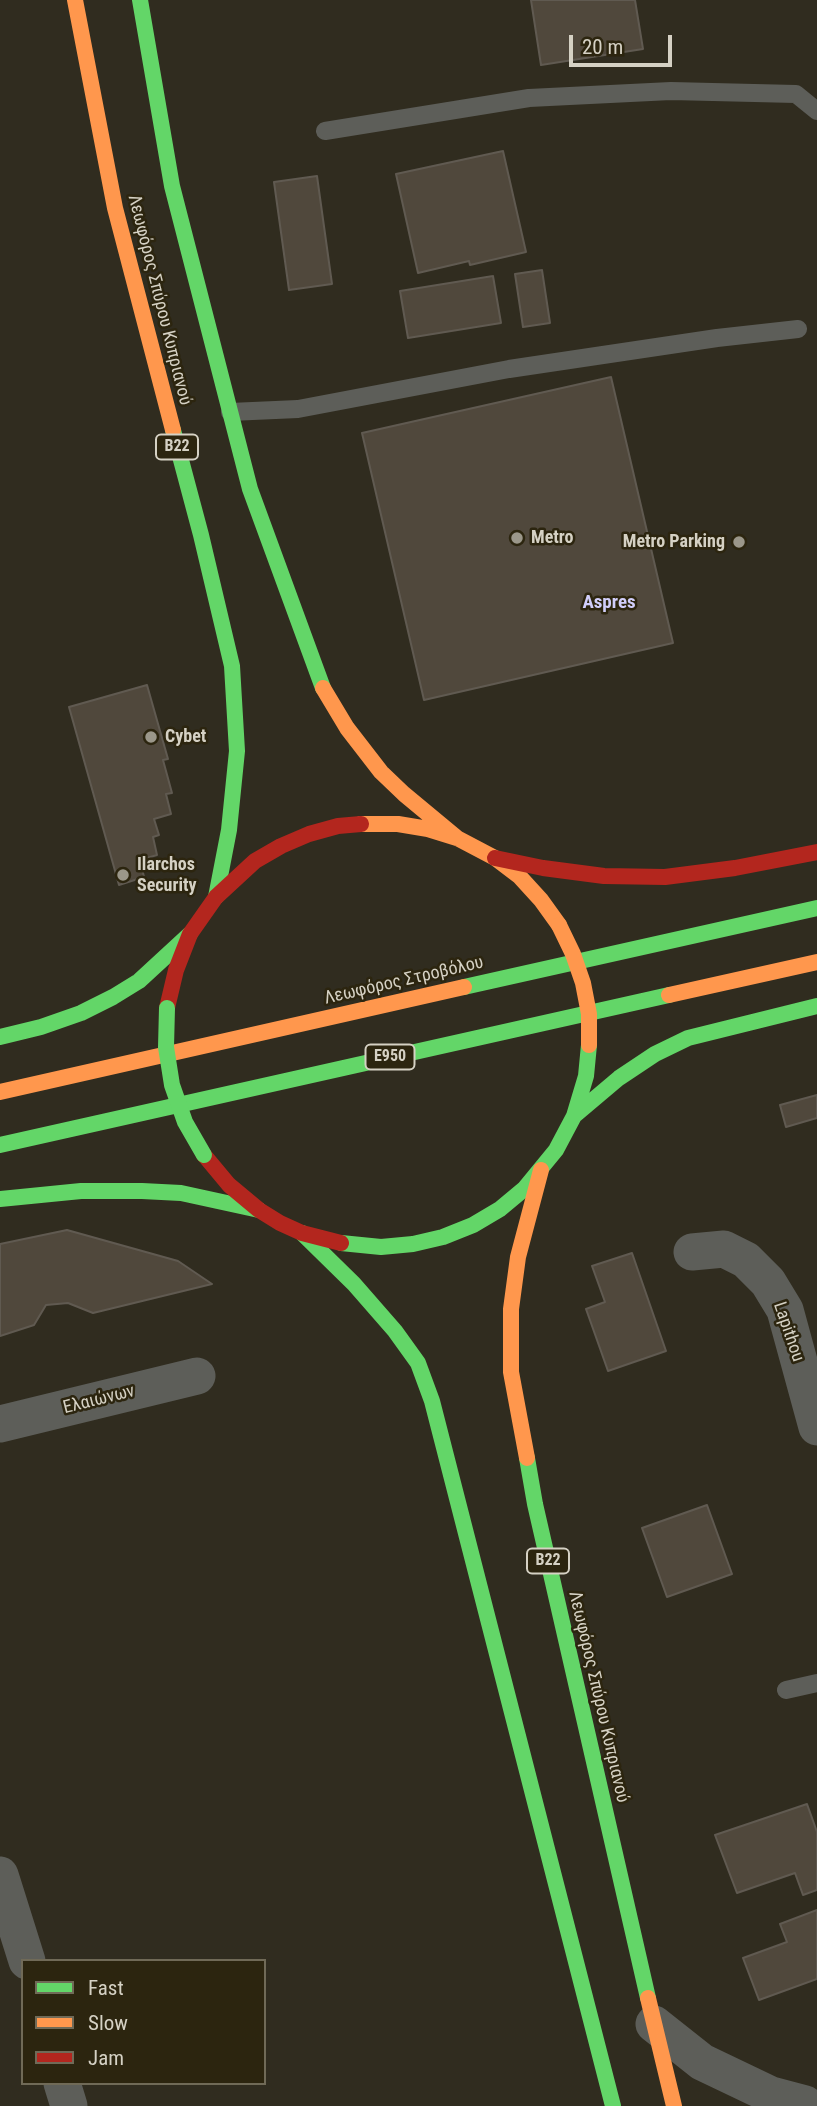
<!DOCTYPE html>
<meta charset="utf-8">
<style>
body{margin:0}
#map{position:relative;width:817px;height:2106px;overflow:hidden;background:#302c1f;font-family:"Roboto Condensed",sans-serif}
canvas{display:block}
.legend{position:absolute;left:21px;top:1959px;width:245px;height:126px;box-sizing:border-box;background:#2c250f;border:2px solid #706a57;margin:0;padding:9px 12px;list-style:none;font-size:21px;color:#d5d1c4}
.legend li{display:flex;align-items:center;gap:14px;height:35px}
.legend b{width:35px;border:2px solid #706a57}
.scale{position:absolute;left:569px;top:35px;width:103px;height:32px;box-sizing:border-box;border:4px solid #d5d1c4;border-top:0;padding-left:9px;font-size:21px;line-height:24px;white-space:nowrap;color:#d5d1c4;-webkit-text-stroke:5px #2c250f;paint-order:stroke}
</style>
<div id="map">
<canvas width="817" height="2106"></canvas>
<ul class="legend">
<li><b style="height:9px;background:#63d668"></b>Fast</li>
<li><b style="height:9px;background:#ff974d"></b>Slow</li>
<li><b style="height:9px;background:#b3261e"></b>Jam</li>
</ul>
<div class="scale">20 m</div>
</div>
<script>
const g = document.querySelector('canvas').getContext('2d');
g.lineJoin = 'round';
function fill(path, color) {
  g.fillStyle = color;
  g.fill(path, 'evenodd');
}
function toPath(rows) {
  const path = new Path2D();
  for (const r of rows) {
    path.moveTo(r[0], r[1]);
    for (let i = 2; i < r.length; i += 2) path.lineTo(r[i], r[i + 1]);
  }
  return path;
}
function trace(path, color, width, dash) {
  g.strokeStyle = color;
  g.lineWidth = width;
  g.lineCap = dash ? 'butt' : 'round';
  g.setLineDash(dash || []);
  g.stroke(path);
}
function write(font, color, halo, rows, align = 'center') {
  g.font = font + ' "Roboto Condensed",sans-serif';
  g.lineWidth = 5;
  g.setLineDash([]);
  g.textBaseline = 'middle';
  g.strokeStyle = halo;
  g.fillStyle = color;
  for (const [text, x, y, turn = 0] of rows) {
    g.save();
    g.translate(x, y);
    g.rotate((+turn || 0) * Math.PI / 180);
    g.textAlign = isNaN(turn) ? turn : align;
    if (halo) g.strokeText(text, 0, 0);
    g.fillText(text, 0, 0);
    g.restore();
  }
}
const building = toPath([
 [531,0,635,0,643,49,541,65,531,0],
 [503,151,526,252,470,265,469,261,418,273,396,174,503,151],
 [317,176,332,284,289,290,274,182,317,176],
 [542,270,550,323,523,327,515,274,542,270],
 [493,276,501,323,408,338,400,291,493,276],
 [611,377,673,643,424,700,362,433,611,377],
 [147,685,168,759,163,760,172,793,166,794,171,814,154,819,159,835,153,837,157,855,140,860,144,877,119,885,69,707,147,685],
 [817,1095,817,1118,786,1127,780,1105,817,1095],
 [67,1230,178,1261,212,1284,93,1313,68,1303,46,1305,34,1325,0,1336,0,1244,67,1230],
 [632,1253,666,1351,608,1371,586,1309,605,1302,592,1266,632,1253],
 [707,1505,732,1574,667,1597,642,1528,707,1505],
 [807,1804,817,1832,817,1890,803,1895,795,1873,737,1893,715,1835,807,1804],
 [817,1910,817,1979,759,2000,743,1958,787,1942,780,1924,817,1910]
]);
const lane = toPath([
 [325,131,529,98,671,91,796,94,817,111],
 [230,412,298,409,509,369,717,338,798,329],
 [786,1690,817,1683]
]);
const street = toPath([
 [692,1252,724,1249,746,1260,768,1282,785,1310,817,1427],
 [0,1424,197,1376],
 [0,1875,27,1961],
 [654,2024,702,2062,771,2095,805,2104],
 [62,2083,69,2106]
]);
const fast = toPath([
 [140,0,172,186,250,489,323,688],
 [173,430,201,535,232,666,237,751,229,830,216,897],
 [464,987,817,908],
 [0,1037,41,1027,81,1013,113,997,139,981,190,934],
 [574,1116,619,1078,655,1054,688,1038,817,1006],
 [0,1145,669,995],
 [0,1199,81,1191,142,1191,181,1193,259,1210],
 [302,1233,354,1284,395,1331,418,1363,432,1401,613,2106],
 [341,1243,381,1247,413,1244,443,1237,473,1225,500,1209,524,1189,556,1150,574,1116,586,1076,589,1045],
 [527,1458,535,1504,648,1998]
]);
const slow = toPath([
 [75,0,115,208,173,430],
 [323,688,347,728,381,772,404,794,457,838],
 [361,824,398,824,428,829,457,838,495,858,520,877,541,900,559,925],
 [669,995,817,962],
 [0,1092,464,987],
 [527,1458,511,1372,511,1309,518,1257,541,1170],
 [648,1998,674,2106]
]);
const jam = toPath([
 [495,858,543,868,604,876,665,877,735,868,817,852],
 [167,1008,176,970,190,934,216,897,255,861,281,846,309,834,338,826,361,824],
 [204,1155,229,1185,259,1210,280,1223,302,1233,341,1243]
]);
const fastBridge = toPath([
 [167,1008,166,1047,172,1085,185,1122,204,1155]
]);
const slowBridge = toPath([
 [559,925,573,954,583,983,589,1014,589,1045]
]);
const markers = [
 [517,538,7,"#9b978a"],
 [739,542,7,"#9b978a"],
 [151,737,7,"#9b978a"],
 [123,875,7,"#9b978a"]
];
const shields = [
 [177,447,42],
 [390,1057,49],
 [548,1561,42]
];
const shieldNames = [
 ["B22",177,447],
 ["E950",390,1057],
 ["B22",548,1561]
];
const streetNames = [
 ["Λεωφόρος Σπύρου Κυπριανού",159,300,76],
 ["Λεωφόρος Στροβόλου",404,981,-13],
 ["Lapithou",788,1332,71],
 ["Ελαιώνων",99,1400,-14],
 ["Λεωφόρος Σπύρου Κυπριανού",598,1697,77]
];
const poiNames = [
 ["Metro",531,538],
 ["Metro Parking",725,542,"right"],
 ["Cybet",165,737],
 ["Ilarchos",137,865],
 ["Security",137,886]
];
const neighbourhoodNames = [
 ["Aspres",609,603]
];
fill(building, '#50483c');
trace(building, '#605a51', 2);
trace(lane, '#5d5e59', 18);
trace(street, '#5d5e59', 37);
trace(fast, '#63d668', 16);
trace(slow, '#ff974d', 16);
trace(jam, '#b3261e', 16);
trace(fastBridge, '#63d668', 16);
trace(slowBridge, '#ff974d', 16);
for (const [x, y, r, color] of markers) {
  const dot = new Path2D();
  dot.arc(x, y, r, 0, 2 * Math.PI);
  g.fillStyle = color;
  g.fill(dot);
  trace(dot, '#2c250f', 2.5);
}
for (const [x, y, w] of shields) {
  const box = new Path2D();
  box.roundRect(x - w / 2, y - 12.5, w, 25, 5);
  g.fillStyle = '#2c250f';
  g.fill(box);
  trace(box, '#d5d1c4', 2);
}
write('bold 16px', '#d5d1c4', null, shieldNames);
write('18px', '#d5d1c4', '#2c250f', streetNames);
write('bold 18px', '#d5d1c4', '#2c250f', poiNames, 'left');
write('bold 19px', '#d1cefa', '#2c250f', neighbourhoodNames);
</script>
